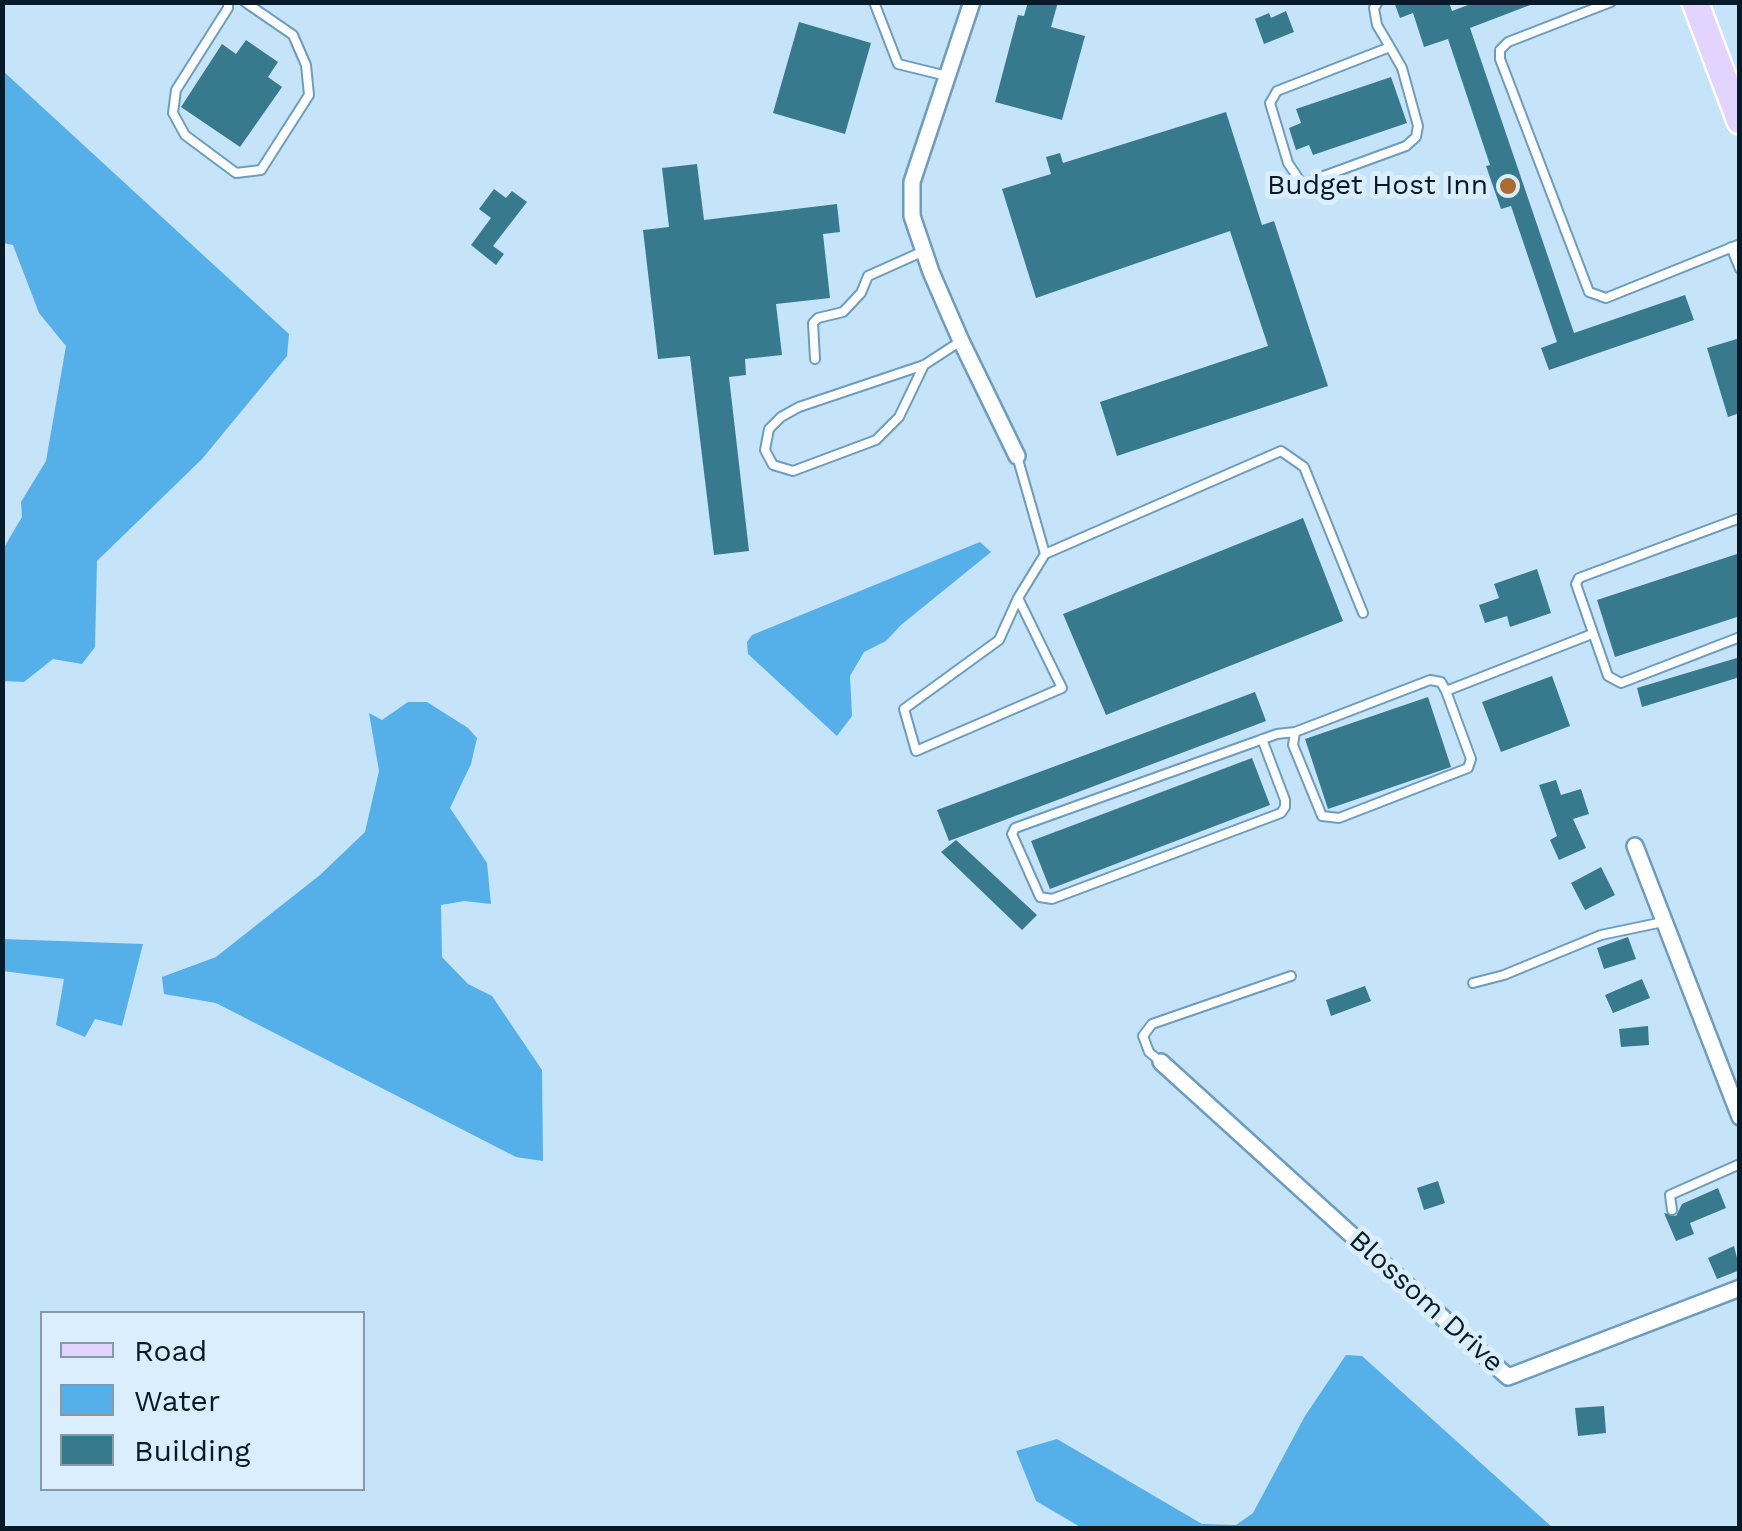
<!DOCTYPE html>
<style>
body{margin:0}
#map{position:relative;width:1742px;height:1531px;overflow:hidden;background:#c5e3f9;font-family:"Work Sans",sans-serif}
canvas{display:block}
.frame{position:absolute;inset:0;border:5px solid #061a27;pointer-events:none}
.legend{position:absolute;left:40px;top:1311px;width:325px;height:180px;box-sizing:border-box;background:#daeefd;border:2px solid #8599a7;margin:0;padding:12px 18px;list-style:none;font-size:30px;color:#061a27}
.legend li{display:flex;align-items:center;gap:20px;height:50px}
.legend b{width:50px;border:2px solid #8599a7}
</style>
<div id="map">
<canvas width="1742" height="1531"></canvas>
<div class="frame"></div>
<ul class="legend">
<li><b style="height:12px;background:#e2d3ff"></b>Road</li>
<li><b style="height:28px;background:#55afe9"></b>Water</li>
<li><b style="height:28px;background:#387a8d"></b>Building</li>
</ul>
</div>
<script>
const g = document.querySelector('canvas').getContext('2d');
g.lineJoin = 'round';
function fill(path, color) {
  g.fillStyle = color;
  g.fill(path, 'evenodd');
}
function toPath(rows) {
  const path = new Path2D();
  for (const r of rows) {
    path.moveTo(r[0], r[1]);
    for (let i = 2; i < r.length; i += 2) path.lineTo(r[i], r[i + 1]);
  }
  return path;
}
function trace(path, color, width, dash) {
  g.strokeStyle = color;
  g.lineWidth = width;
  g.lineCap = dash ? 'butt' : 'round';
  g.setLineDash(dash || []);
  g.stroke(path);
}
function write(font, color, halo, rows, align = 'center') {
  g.font = font + ' "Work Sans",sans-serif';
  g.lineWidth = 10;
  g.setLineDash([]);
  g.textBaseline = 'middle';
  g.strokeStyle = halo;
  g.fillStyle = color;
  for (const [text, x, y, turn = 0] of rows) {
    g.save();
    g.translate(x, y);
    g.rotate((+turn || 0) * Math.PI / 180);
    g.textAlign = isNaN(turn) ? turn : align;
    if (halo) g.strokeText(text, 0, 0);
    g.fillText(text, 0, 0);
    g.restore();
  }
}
const water = toPath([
 [3,71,289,334,287,356,202,459,97,561,95,647,82,664,53,659,24,682,3,681,3,549,22,517,21,502,46,461,66,346,39,313,13,245,3,243],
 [980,542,991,552,901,625,886,641,864,652,850,676,852,716,837,736,748,654,747,642,752,635],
 [408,702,427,702,468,728,477,738,471,764,450,808,487,863,491,904,464,901,441,905,442,957,468,984,492,996,542,1070,543,1161,516,1157,216,1003,164,994,162,977,216,957,320,875,365,832,379,771,369,713,382,720],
 [2,939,143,944,122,1026,95,1019,85,1037,56,1025,64,979,3,971],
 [1346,1355,1362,1356,1553,1528,1082,1528,1036,1501,1016,1451,1057,1439,1202,1524,1236,1525,1253,1513,1305,1416]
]);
const building = toPath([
 [1028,2,1058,2,1051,27,1085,36,1062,120,995,102,1018,15,1024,16],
 [1394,2,1449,2,1452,11,1476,2,1538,2,1470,28,1574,333,1685,295,1694,320,1549,370,1541,348,1557,342,1511,206,1501,209,1486,166,1490,165,1448,39,1424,47,1413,13,1400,18],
 [1286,11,1294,32,1264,44,1255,19,1269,13,1271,18],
 [799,22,871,43,845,134,773,113],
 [246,40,278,62,268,77,282,87,240,147,181,107,222,44,236,54],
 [1391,77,1407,123,1313,155,1309,145,1296,150,1289,128,1301,123,1296,109],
 [1226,112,1262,225,1274,221,1328,386,1117,456,1100,402,1268,346,1230,231,1036,298,1002,189,1051,174,1046,157,1060,153,1063,163],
 [697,164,704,220,837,204,840,232,823,234,830,298,776,304,782,355,745,359,746,375,729,377,749,551,714,555,690,356,658,359,643,230,669,227,662,168],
 [494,189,506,198,512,191,527,202,493,246,504,254,496,265,471,245,491,218,479,209],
 [1740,338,1740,413,1728,417,1707,348],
 [1303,518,1343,621,1106,715,1063,614],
 [1740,553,1740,616,1615,657,1597,600],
 [1537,569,1551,613,1510,627,1507,616,1485,623,1479,605,1499,598,1494,584],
 [1740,657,1740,677,1642,707,1637,688],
 [1552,676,1570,726,1501,752,1482,702],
 [1255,692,1266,721,949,841,937,810],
 [1428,697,1451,767,1328,809,1305,739],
 [1252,758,1270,805,1050,889,1031,841],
 [1556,780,1561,795,1581,789,1589,814,1573,819,1586,848,1559,860,1550,840,1557,836,1539,785],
 [956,840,1037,915,1022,930,941,852],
 [1601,867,1615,895,1585,910,1571,883],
 [1628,937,1636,959,1604,969,1597,948],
 [1642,979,1650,998,1613,1013,1605,995],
 [1365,986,1371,1001,1331,1016,1326,1000],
 [1648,1026,1649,1045,1621,1047,1619,1029],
 [1438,1181,1445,1203,1424,1210,1417,1188],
 [1718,1188,1726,1208,1690,1223,1694,1234,1676,1241,1664,1213,1676,1216,1682,1204],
 [1734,1246,1740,1270,1717,1279,1708,1258],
 [1604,1406,1606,1433,1578,1436,1575,1408]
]);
const lane = toPath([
 [228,2,228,8,176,90,173,113,185,135,236,173,261,170,309,95,306,65,293,35,245,2],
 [874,2,898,64,947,76],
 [1378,2,1374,8,1377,25,1390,47,1402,68,1418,126,1416,137,1406,146,1302,184,1288,163,1270,103,1277,91,1390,47],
 [1611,2,1508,42,1500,50,1500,59,1589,292,1606,298,1740,244],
 [1731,247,1740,269],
 [815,359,813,323,818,318,843,312,861,293,868,276,924,251],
 [924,365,899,417,876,440,793,471,773,465,765,450,769,429,781,417,799,407,924,365,961,341],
 [1017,456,1045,554,1281,451,1304,467,1363,613],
 [1740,518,1579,578,1576,584,1608,676,1621,683,1740,637],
 [1018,598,1062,688,916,751,904,709,999,640,1018,598,1045,554],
 [1446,691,1441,682,1430,680,1295,732,1293,745,1322,816,1339,818,1468,768,1471,759,1446,691,1592,634],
 [1262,739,1285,800,1285,807,1281,813,1052,899,1040,897,1012,834,1015,828,1277,734,1295,732],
 [1473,983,1504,975,1601,935,1663,922],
 [1161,1062,1149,1052,1143,1036,1152,1024,1291,976],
 [1672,1210,1670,1195,1740,1164]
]);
const street = toPath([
 [972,2,912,182,912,216,931,272,961,341,1017,456],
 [1635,846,1740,1117],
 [1161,1062,1508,1377,1740,1288]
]);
const primary = toPath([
 [1695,2,1740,121]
]);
const markers = [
 [1508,186,10,"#ab6b33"]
];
const poiNames = [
 ["Budget Host Inn",1488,186]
];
const streetNames = [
 ["Blossom Drive",1426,1302,42]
];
fill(water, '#55afe9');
fill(building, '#387a8d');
trace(lane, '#6c9dbf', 12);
trace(street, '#6c9dbf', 20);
trace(primary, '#fff', 30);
trace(lane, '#fff', 8);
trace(street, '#fff', 15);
trace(primary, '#e2d3ff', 25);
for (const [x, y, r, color] of markers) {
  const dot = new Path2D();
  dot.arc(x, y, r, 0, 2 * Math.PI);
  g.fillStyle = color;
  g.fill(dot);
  trace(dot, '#daeefd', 4);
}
write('28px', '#061a27', '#daeefd', poiNames, 'right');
write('28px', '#061a27', '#daeefd', streetNames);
</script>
